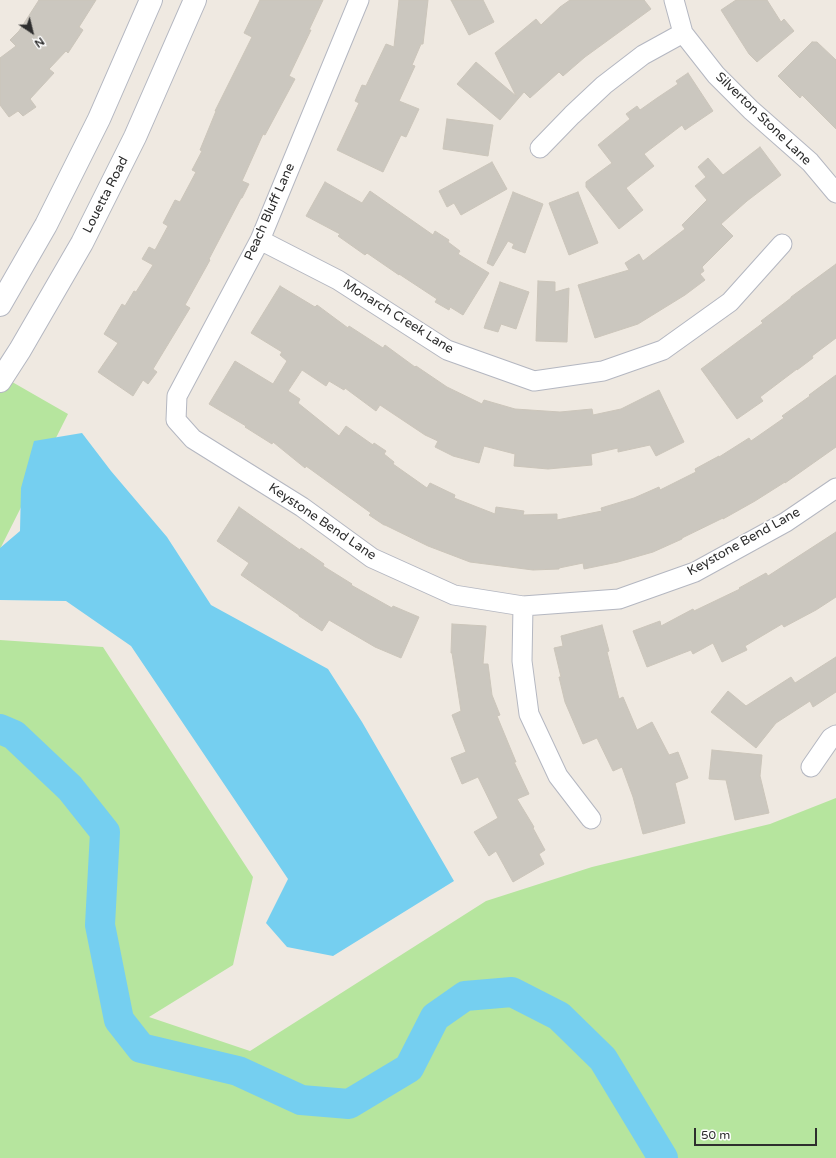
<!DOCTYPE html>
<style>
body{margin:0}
#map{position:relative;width:836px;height:1158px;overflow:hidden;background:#efe9e1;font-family:"Varela Round",sans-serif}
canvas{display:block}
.north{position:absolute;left:12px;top:12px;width:40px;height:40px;-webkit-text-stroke:3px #fff;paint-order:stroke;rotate:145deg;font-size:11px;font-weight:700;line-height:16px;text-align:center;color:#2e2e2e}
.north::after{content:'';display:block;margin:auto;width:14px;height:18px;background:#2e2e2e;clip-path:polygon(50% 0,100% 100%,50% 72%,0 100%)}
.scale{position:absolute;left:694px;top:1128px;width:123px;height:18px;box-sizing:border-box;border:2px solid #2e2e2e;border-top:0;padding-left:5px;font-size:12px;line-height:14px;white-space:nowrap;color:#2e2e2e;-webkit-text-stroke:3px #fff;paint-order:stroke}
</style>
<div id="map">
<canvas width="836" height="1158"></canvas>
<div class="north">N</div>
<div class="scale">50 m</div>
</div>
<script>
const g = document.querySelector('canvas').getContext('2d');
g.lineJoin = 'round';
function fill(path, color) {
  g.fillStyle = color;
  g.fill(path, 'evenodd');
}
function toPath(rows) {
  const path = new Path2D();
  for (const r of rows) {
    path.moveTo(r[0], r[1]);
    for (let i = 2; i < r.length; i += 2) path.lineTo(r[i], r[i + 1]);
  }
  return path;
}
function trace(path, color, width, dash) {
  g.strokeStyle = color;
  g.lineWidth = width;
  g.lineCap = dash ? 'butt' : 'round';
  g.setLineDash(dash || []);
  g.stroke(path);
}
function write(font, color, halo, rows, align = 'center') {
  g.font = font + ' "Varela Round",sans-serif';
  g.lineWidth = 3.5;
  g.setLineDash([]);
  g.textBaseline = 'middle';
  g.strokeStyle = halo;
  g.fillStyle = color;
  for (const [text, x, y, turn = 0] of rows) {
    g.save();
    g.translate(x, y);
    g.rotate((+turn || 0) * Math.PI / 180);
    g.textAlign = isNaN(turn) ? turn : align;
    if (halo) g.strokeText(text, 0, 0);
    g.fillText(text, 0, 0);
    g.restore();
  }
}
const green = toPath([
 [0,375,68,414,0,549],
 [0,640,103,647,253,877,233,965,149,1017,250,1051,486,901,592,867,770,824,836,798,836,1158,0,1158]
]);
const water = toPath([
 [82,433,111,471,167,537,211,605,328,669,362,722,454,881,333,956,287,947,266,923,288,879,131,646,66,601,0,600,0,548,20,531,21,488,34,441]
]);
const river = toPath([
 [0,729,14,735,70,788,105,832,100,925,119,1020,141,1048,238,1071,301,1100,349,1104,409,1068,435,1017,465,996,512,992,559,1016,603,1059,663,1158]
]);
const building = toPath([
 [39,0,96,0,79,27,83,30,68,53,66,51,49,69,54,73,30,99,36,107,23,116,18,111,9,117,0,105,0,58,16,46,10,40,19,31,39,0],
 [260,0,323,0,309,30,311,30,289,76,295,79,265,135,263,134,242,181,249,184,242,198,241,198,209,259,210,260,185,305,190,308,153,369,157,372,148,384,143,380,133,396,98,372,118,343,104,334,122,304,125,306,134,291,136,292,153,265,142,259,149,247,155,250,168,226,163,223,175,200,180,202,196,172,192,170,202,151,200,150,216,111,215,111,252,37,244,33,260,0],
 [399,0,428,0,423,44,421,44,412,65,415,66,399,101,419,109,406,137,401,135,383,172,337,150,359,103,355,101,362,85,366,86,386,44,394,47,399,0],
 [451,0,483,0,494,22,469,35,451,0],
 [570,0,644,0,651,9,585,57,563,76,559,72,530,98,524,92,500,120,457,84,476,62,516,96,495,53,536,19,541,25,560,7,570,0],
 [736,0,767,0,781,22,784,19,794,31,757,62,749,54,721,10,736,0],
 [812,42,817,42,836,60,836,129,802,95,800,98,778,76,812,42],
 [688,73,713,111,685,130,682,125,644,154,654,166,626,188,643,210,619,229,586,187,586,182,612,163,598,145,630,119,626,114,637,106,640,110,657,98,678,84,676,81,688,73],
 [447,119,493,125,488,156,443,149,447,119],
 [760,147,781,175,747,201,721,224,733,236,702,267,704,271,700,274,705,280,685,295,638,324,595,338,578,285,629,270,625,263,639,254,643,261,685,229,682,225,707,200,695,186,706,177,698,167,708,158,723,175,760,147],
 [492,162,507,189,461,215,454,203,447,207,439,191,492,162],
 [325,182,362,203,370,191,433,235,435,231,449,240,448,242,460,251,458,254,489,273,463,315,450,307,449,310,435,302,437,299,399,274,399,275,367,253,365,255,338,236,340,234,306,216,325,182],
 [513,192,543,204,525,253,512,248,514,244,508,241,493,266,487,263,513,192],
 [578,192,598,243,569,255,549,203,578,192],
 [836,264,836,338,812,356,813,358,797,370,797,369,760,397,763,401,737,419,701,369,763,323,761,321,791,298,791,297,836,264],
 [538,281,555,282,555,292,569,288,567,342,536,341,538,281],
 [500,282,529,292,516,329,501,324,498,332,484,328,500,282],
 [280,286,315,307,317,305,348,328,349,326,383,348,385,345,415,367,416,366,447,387,482,404,484,400,515,409,560,412,592,409,593,415,621,409,659,390,684,442,656,456,650,445,618,452,618,448,591,454,592,465,548,469,514,466,515,454,484,446,479,463,453,456,435,447,438,441,425,435,380,405,376,411,345,388,344,390,329,381,326,386,302,370,288,391,300,399,298,403,339,436,346,426,373,445,374,443,386,451,384,454,394,462,393,464,427,488,430,483,455,495,454,498,495,514,496,507,524,511,523,515,557,514,557,520,602,511,601,508,634,498,659,487,660,490,696,472,695,469,719,456,719,457,749,438,751,441,784,418,782,416,810,396,809,395,836,375,836,447,785,483,785,482,755,501,723,519,723,518,682,538,682,539,653,552,618,562,584,569,583,563,559,568,559,569,533,570,470,562,428,546,385,525,384,525,369,515,371,513,306,466,305,468,273,442,272,444,245,427,246,426,209,404,235,361,273,384,287,361,280,355,282,352,251,333,280,286],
 [239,507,300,550,301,548,324,564,323,566,352,584,351,585,392,608,393,606,419,617,401,658,375,647,329,620,322,631,299,616,299,615,241,575,249,563,217,541,239,507],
 [836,532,836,597,816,610,784,627,782,624,745,646,747,650,722,662,713,643,693,654,691,650,647,667,633,631,660,621,661,626,693,609,694,611,740,589,739,588,766,573,768,576,836,532],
 [452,624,486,626,483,664,488,664,492,695,500,715,497,716,516,762,514,762,529,794,517,799,534,827,533,828,545,850,539,854,544,864,513,882,496,851,489,856,474,832,498,818,478,777,462,784,451,758,466,752,452,715,461,711,452,653,451,653,452,624],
 [602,625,609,651,607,652,619,699,623,697,637,730,652,722,669,755,678,752,688,778,675,783,685,823,643,834,633,797,622,767,613,771,597,738,583,744,565,702,559,677,561,677,554,648,563,646,561,636,602,625],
 [836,657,836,692,813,707,810,701,776,723,756,748,711,712,728,691,746,706,791,677,795,683,836,657],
 [712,750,762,755,760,776,769,813,735,820,726,780,709,779,712,750]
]);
const minor = toPath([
 [359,0,260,240,177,396,176,420,193,439,302,507,372,558,454,595,523,606,619,599,695,572,786,522,836,488],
 [674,0,683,33,716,75,751,110,810,162,836,193],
 [540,148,572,115,604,85,643,55,683,33],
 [260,240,338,280,447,350,534,381,603,371,663,350,730,302,782,244],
 [523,606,522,661,529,714,558,776,591,819],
 [811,767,831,738,836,735]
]);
const secondary = toPath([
 [0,305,46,225,99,119,151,0],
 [0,381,20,350,82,243,135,137,195,0]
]);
const streetNames = [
 ["Silverton Stone Lane",763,119,44],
 ["Louetta Road",106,195,-63],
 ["Peach Bluff Lane",270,212,-66],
 ["Monarch Creek Lane",398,317,32],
 ["Keystone Bend Lane",322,522,34],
 ["Keystone Bend Lane",744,542,-29]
];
fill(green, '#b6e59e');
fill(water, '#75cff0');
trace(river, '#75cff0', 30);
fill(building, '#cbc7bf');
trace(building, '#cbc5ba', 1);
trace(minor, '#b4b7c1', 21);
trace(secondary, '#b4b7c1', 24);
trace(minor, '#fff', 19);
trace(secondary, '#fff', 22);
write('13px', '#2e2e2e', '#fff', streetNames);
</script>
